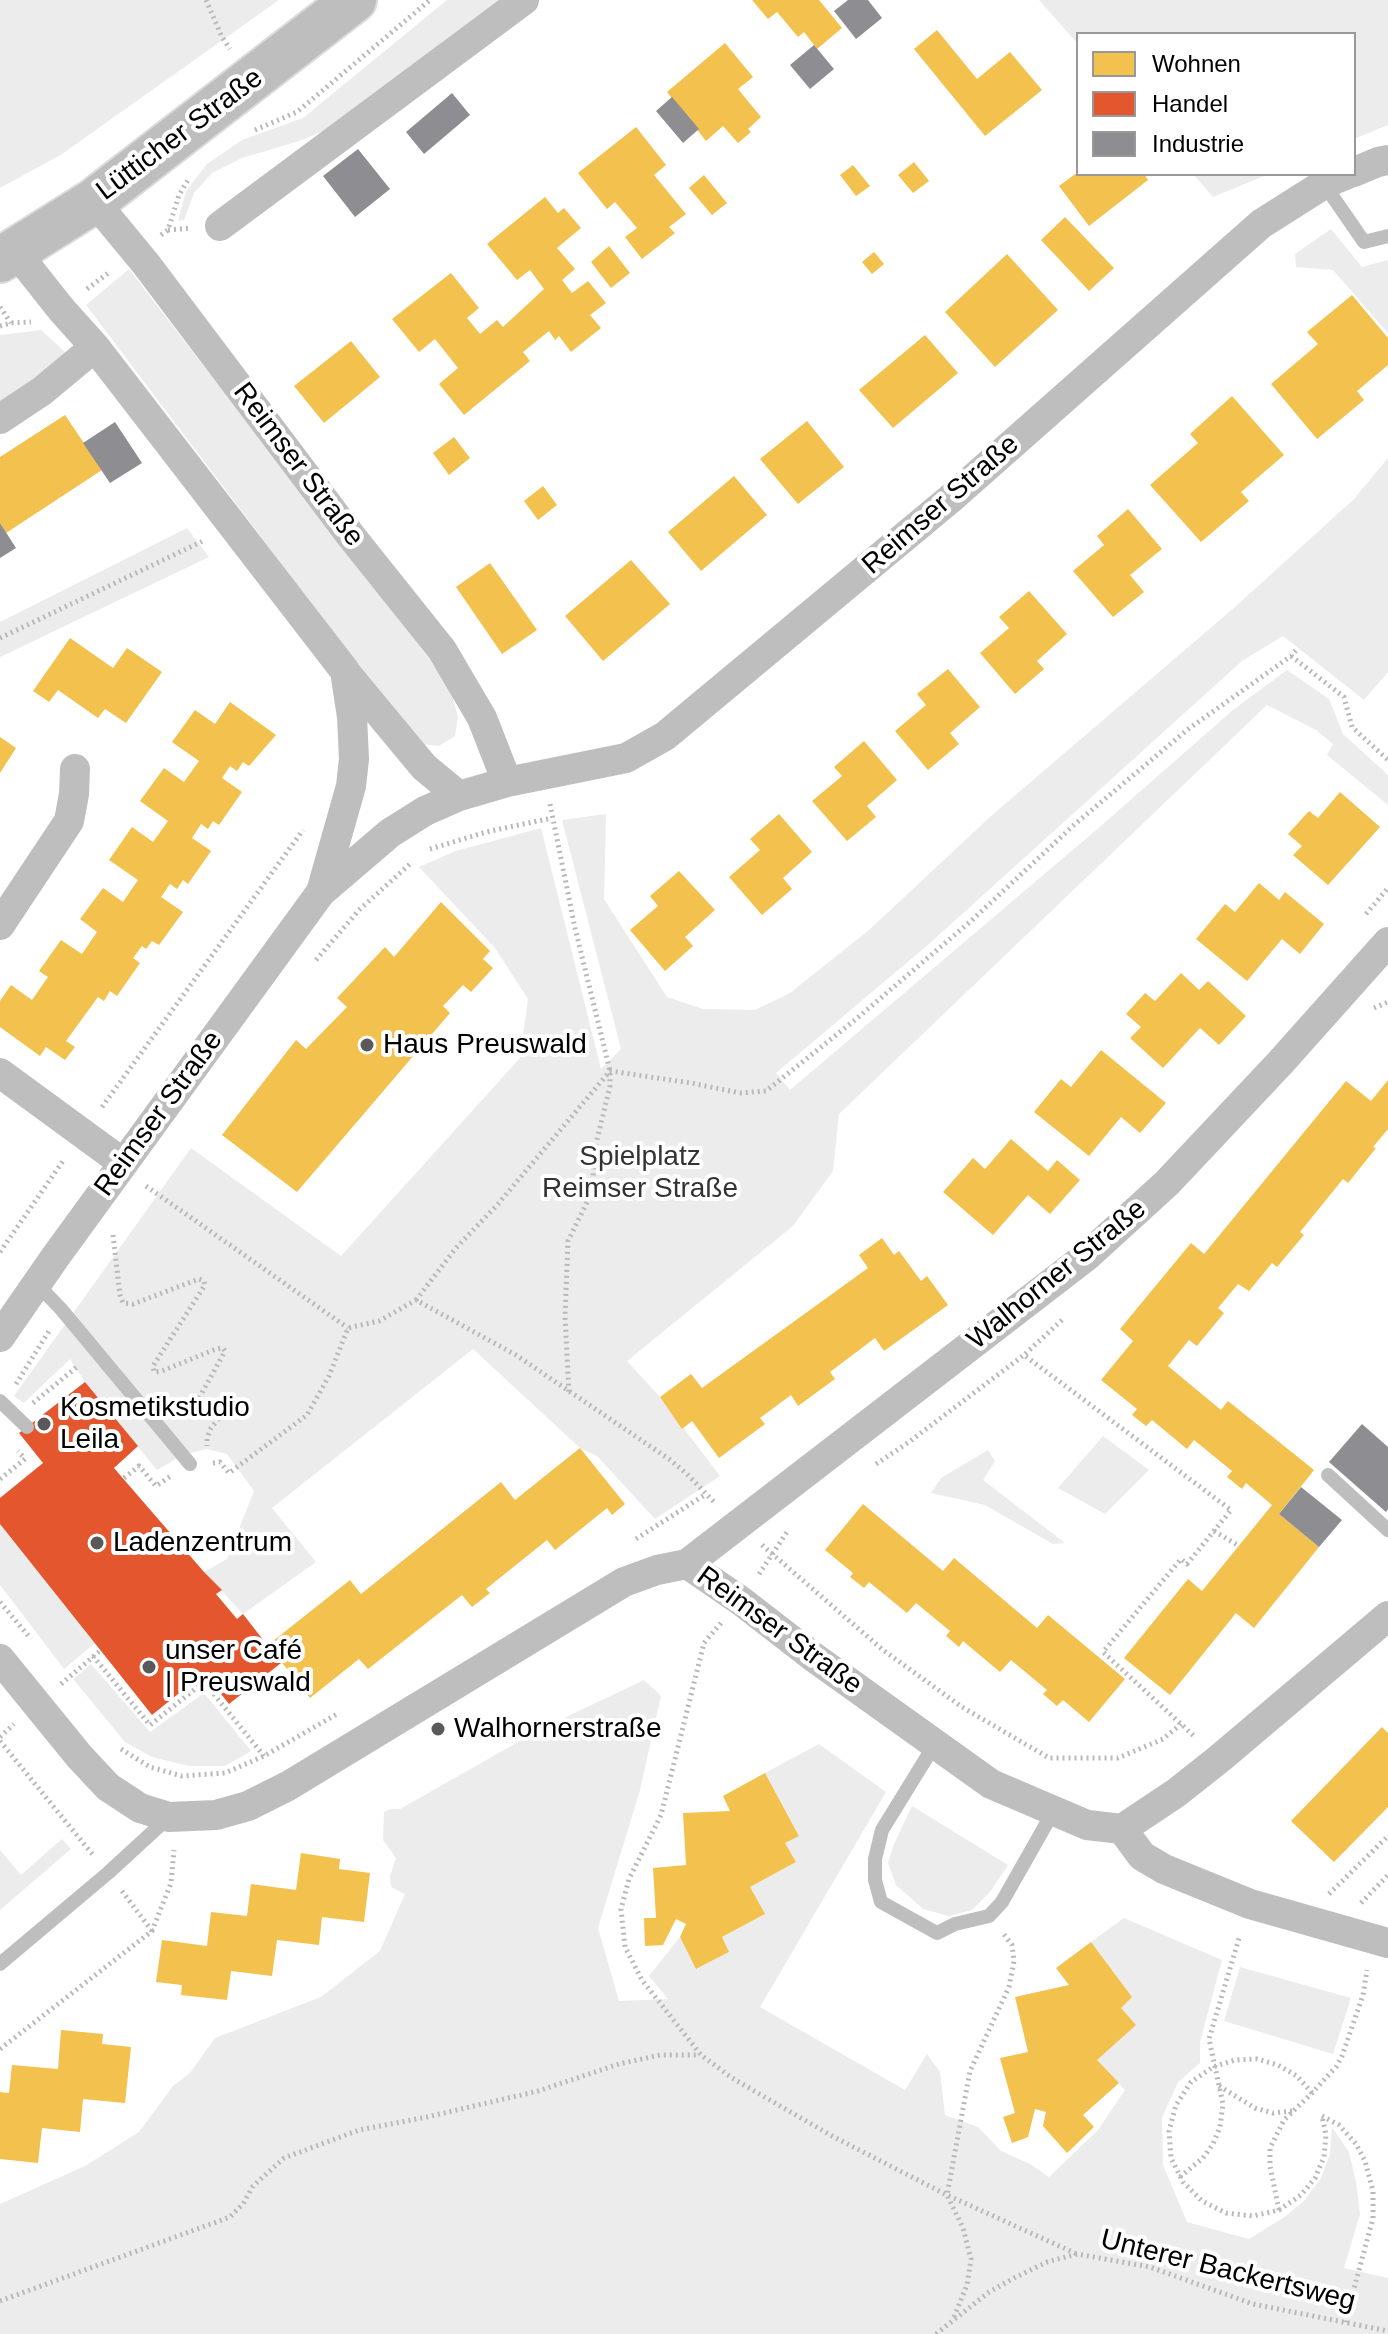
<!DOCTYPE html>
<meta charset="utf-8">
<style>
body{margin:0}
#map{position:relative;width:1388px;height:2334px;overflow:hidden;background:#fff;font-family:Helvetica,sans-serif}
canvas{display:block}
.legend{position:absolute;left:1076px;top:32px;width:280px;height:144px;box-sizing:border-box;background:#fff;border:2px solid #999;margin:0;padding:10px 14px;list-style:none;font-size:24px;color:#000}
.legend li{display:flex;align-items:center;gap:16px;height:40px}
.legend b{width:40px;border:2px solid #999}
</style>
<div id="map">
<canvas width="1388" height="2334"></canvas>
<ul class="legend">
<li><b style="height:22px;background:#f2c14e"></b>Wohnen</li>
<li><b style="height:22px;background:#e4572e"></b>Handel</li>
<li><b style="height:22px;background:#8d8d92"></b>Industrie</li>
</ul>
</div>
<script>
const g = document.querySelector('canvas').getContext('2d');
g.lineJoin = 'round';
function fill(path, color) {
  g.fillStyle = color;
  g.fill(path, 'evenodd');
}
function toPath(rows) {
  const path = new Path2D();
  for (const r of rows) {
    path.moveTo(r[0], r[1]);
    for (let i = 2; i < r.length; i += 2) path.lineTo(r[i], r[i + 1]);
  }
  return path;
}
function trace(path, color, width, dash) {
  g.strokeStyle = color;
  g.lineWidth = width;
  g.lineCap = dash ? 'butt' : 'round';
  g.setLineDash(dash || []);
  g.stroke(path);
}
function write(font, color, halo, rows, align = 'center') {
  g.font = font + ' Helvetica,sans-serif';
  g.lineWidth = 8;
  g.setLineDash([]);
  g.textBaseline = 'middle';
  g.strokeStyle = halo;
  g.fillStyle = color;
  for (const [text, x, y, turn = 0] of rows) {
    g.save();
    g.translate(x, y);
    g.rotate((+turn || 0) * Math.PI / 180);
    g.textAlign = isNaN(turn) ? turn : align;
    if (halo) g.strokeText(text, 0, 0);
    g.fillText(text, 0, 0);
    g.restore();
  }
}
const green = toPath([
 [0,0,279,0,62,154,0,188],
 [447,0,505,0,342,123,302,140,242,158,212,173,194,193,184,220,178,221,186,191,207,164,242,140,303,118],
 [1039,0,1388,0,1388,125,1354,139,1354,34,1078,34,1078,44],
 [1193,174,1269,174,1213,197],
 [1331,229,1362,267,1388,260,1388,333,1333,270,1296,267,1295,254],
 [129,269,430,660,451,691,458,717,455,736,439,746,420,744,403,725,86,305],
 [41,330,66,353,0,409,0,335],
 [1388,458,1388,672,1364,700,1283,636,1242,661,929,944,776,1073,790,1090,1095,831,1233,710,1287,670,1329,699,1343,734,1388,775,1388,805,1327,755,1333,744,1316,730,1267,705,839,1114,833,1171,793,1226,627,1361,660,1397,720,1476,655,1519,597,1456,580,1448,473,1349,272,1508,316,1562,243,1614,204,1572,227,1559,254,1491,227,1454,207,1449,198,1451,183,1455,157,1470,85,1382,70,1359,24,1403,14,1396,191,1148,341,1256,520,1058,528,999,495,948,419,867,456,851,541,828,601,1069,621,1049,562,820,606,814,604,899,667,997,703,1009,755,1010,790,993,869,930,991,816,1235,607,1354,499],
 [187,528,209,557,0,657,0,622],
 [1103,1436,1149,1470,1105,1514,1058,1488],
 [988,1450,995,1461,983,1480,1065,1543,1053,1544,985,1505,931,1493,941,1478],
 [0,1524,95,1643,64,1669,0,1585],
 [91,1664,150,1732,204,1693,251,1751,225,1766,189,1766,152,1757,125,1742,73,1679],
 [644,1680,661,1696,640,1790,598,1928,619,2001,668,1999,649,1976,680,1937,697,1969,729,1952,722,1937,764,1915,750,1887,795,1863,785,1843,799,1835,765,1773,819,1744,886,1792,760,2007,905,2090,927,2054,940,2072,945,2115,978,2127,1001,2151,1030,2164,1049,2177,1098,2130,1125,2090,1097,2060,1121,2008,1132,1997,1091,1942,1124,1918,1222,1960,1200,2042,1200,2063,1178,2082,1162,2118,1163,2165,1187,2222,1249,2239,1283,2218,1304,2201,1321,2178,1330,2154,1332,2127,1349,2152,1356,2182,1360,2214,1344,2268,1388,2278,1388,2334,0,2334,0,2204,85,2166,139,2132,173,2086,190,2073,215,2038,321,1997,380,1951,405,1894,391,1887,390,1876,396,1858,383,1840,384,1812,390,1809,400,1809,541,1729],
 [912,1806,1008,1865,990,1892,972,1910,949,1916,923,1909,896,1885,888,1863,894,1844],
 [62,1839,71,1849,0,1910,0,1850,21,1875],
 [1240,1967,1351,1998,1333,2054,1224,2021]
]);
const homes = toPath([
 [752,0,819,0,842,28,817,49,804,32,798,37,777,12,768,19],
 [937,30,977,79,1010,52,1042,90,985,136,914,49],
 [725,43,753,77,738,89,761,117,748,129,751,132,738,143,723,126,706,141,667,92],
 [636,127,666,165,654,175,686,214,669,227,675,233,642,259,625,237,637,228,615,202,607,209,578,173],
 [914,162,929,181,913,193,898,175],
 [853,165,870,186,856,196,840,175],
 [1078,172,1078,174,1144,174,1148,180,1089,226,1059,186],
 [704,175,727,203,712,215,689,188],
 [545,197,558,213,564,208,581,228,557,248,575,269,562,280,572,293,588,281,606,303,590,315,601,328,571,352,559,336,555,340,549,331,523,352,530,361,464,415,439,384,458,368,435,339,419,352,392,319,451,273,479,308,467,318,480,334,497,320,503,327,544,289,530,270,517,280,487,244],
 [1065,217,1114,268,1089,291,1041,240],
 [609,246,630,273,611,288,591,262],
 [874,252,884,264,872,274,862,262],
 [1007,254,1058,310,995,367,945,312],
 [1352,295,1388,338,1388,365,1357,391,1364,400,1317,439,1271,384,1318,344,1307,332],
 [925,335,958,373,893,428,859,390],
 [351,341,380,377,324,423,294,386],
 [1232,396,1284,455,1241,492,1249,501,1201,542,1150,485,1198,443,1190,434],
 [65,415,102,470,6,533,0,523,0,457],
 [807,421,844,467,798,504,760,459],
 [454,437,470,458,449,475,433,453],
 [734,476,767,515,701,571,668,532],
 [543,486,557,505,538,520,524,501],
 [1128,509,1162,549,1130,575,1144,592,1113,617,1073,571,1104,545,1097,536],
 [631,560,670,604,603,661,565,616],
 [490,563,537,630,502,654,456,587],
 [1029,591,1067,634,1037,661,1044,669,1015,694,980,653,1009,628,999,617],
 [70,638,113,668,127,648,162,672,126,723,105,709,98,718,58,690,49,702,33,691],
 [948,669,980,707,950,733,959,744,928,770,895,731,926,705,917,694],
 [230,702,276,735,249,766,243,762,237,771,230,766,222,778,242,792,219,825,213,821,208,829,201,824,192,838,211,851,188,884,183,880,177,889,170,884,161,897,183,912,159,945,152,941,146,949,142,946,133,958,140,963,117,996,110,991,104,1001,98,997,66,1041,75,1047,65,1060,46,1047,40,1056,0,1027,0,1001,11,985,32,1000,48,977,39,971,61,940,82,954,97,932,80,919,103,888,123,902,138,880,109,860,132,827,153,842,168,821,140,801,164,768,184,782,199,761,172,742,195,710,215,724],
 [0,737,16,748,0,773],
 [864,741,897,780,867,806,876,817,847,841,812,801,842,776,834,767],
 [1340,792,1380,827,1328,885,1293,855,1302,846,1288,834,1309,811,1318,818],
 [779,814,812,852,783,878,792,889,762,915,729,877,760,850,750,839],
 [679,871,715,910,685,937,693,946,665,971,630,930,658,906,650,896],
 [1259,883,1279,900,1285,892,1324,924,1300,954,1282,939,1247,981,1196,939,1225,904,1235,912],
 [441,902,490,951,483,959,493,968,471,992,463,985,443,1006,450,1013,297,1192,222,1135,296,1040,306,1049,347,1007,337,998,385,947,394,957],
 [1181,973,1199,990,1208,981,1246,1016,1219,1045,1200,1028,1163,1068,1130,1038,1141,1027,1126,1014,1145,993,1155,1001],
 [1101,1050,1166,1103,1140,1133,1121,1117,1089,1156,1034,1112,1061,1079,1071,1087],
 [1388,1080,1388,1129,1373,1147,1376,1148,1348,1183,1343,1179,1300,1232,1304,1235,1277,1267,1272,1263,1249,1291,1238,1284,1218,1308,1224,1313,1197,1346,1189,1340,1168,1366,1221,1410,1228,1401,1314,1470,1279,1514,1319,1547,1254,1628,1236,1613,1170,1695,1124,1658,1188,1579,1202,1591,1272,1505,1246,1483,1242,1489,1227,1477,1232,1471,1194,1440,1187,1449,1152,1420,1146,1426,1132,1415,1137,1409,1101,1380,1133,1341,1120,1329,1191,1243,1204,1254,1346,1081,1371,1101],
 [1011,1139,1048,1171,1057,1160,1080,1180,1050,1214,1028,1195,993,1235,943,1192,973,1158,985,1169],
 [882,1238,894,1255,899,1251,921,1281,927,1276,948,1305,884,1351,875,1338,830,1372,835,1379,798,1406,791,1395,760,1418,765,1424,719,1458,692,1421,682,1429,660,1397,691,1374,702,1388,868,1268,859,1255],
 [580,1448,625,1504,612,1515,607,1508,555,1550,547,1540,486,1589,490,1593,472,1607,462,1595,368,1669,359,1659,310,1698,268,1645,350,1580,361,1594,501,1482,515,1500],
 [863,1504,943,1571,954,1558,1037,1628,1048,1615,1125,1679,1089,1722,1063,1700,1057,1706,1043,1694,1047,1690,1011,1660,1000,1672,963,1641,959,1647,946,1636,950,1631,916,1603,907,1613,869,1582,864,1588,850,1577,853,1573,825,1550],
 [1382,1727,1388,1733,1388,1807,1334,1862,1291,1821],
 [765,1773,799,1836,785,1843,796,1862,750,1887,765,1914,722,1937,729,1952,696,1969,680,1937,686,1924,676,1919,663,1945,645,1946,644,1918,656,1918,653,1868,686,1865,683,1813,730,1811,723,1796],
 [301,1853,340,1859,339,1869,370,1873,364,1922,322,1917,319,1945,277,1940,272,1976,231,1971,227,2000,181,1995,182,1985,156,1982,162,1940,207,1946,211,1912,247,1916,251,1884,296,1890],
 [1091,1942,1132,1997,1121,2008,1136,2025,1097,2060,1119,2083,1083,2115,1094,2127,1067,2153,1043,2126,1046,2112,1035,2109,1028,2137,1012,2143,1003,2117,1015,2113,1000,2058,1028,2052,1015,1997,1069,1985,1056,1968],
 [61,2030,103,2034,102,2044,131,2047,125,2103,83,2099,80,2132,42,2128,38,2163,0,2159,0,2092,9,2093,12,2065,58,2069]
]);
const shops = toPath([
 [85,1382,138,1446,114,1468,204,1572,222,1590,216,1594,237,1619,243,1614,281,1663,229,1704,204,1673,152,1715,0,1524,0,1498,43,1463,19,1433]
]);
const industry = toPath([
 [848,0,868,0,882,18,856,39,834,11],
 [814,45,834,69,810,89,790,65],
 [452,93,470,115,424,154,406,132],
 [672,97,699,129,683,143,656,111],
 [358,149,390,189,355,217,323,176],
 [115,422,142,463,110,483,83,443],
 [0,523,16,548,0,558],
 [1362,1424,1388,1447,1388,1509,1386,1512,1329,1462],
 [1301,1487,1342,1520,1319,1547,1279,1514]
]);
const path = toPath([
 [206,0,222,37,230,49],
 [255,130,297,112,430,0],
 [168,230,191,228],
 [161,235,168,230,179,195,188,180],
 [87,289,111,271],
 [0,307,11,323],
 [0,326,11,323,31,322],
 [0,638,205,540],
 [1291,656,1344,697,1352,727,1388,760],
 [550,804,575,928,610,1071,610,1086,595,1148,592,1192,568,1241,565,1317,569,1392],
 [430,849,486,832,552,818],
 [1366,914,1388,888],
 [316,960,359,910,410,864],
 [1374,1008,1388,1002],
 [102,1107,303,830],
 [146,1186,348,1328],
 [113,1235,120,1295,123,1303,133,1304,199,1279,204,1281,205,1285,153,1366,154,1372,162,1371,216,1349,223,1348,225,1351,193,1409,197,1411,226,1398,230,1399,228,1407,211,1428,207,1438,207,1446],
 [0,1252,63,1161],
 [416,1300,456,1248,498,1204,610,1071,691,1083,740,1093,766,1091,855,1020,971,921,1075,824,1187,730,1291,656,1298,648],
 [1062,1320,1024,1355,1231,1510,1187,1564,1181,1559,1103,1652,1195,1737],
 [16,1384,49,1331],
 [33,1403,78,1366],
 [213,1463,220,1462,229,1473,307,1415,329,1376,348,1328,379,1321,416,1300,516,1355,669,1459,687,1474,716,1504],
 [876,1464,909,1442,1024,1355],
 [124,1478,139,1466,156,1486,171,1476],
 [0,1479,25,1459,18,1451],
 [1214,1531,1239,1546],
 [636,1539,706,1494],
 [762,1545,883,1650,962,1707,1049,1758,1118,1758,1163,1739,1181,1724],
 [759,1574,789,1529],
 [0,1602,31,1639],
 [721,1623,704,1643,661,1815,629,1879,621,1909,625,1947,642,1980,701,2055,732,2078,832,2136,947,2195,1077,2254],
 [93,1656,150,1725,204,1682,264,1756],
 [61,1684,101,1650],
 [0,1737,14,1724],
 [0,1741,93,1855],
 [121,1749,150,1767,182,1776,225,1773,264,1756,337,1714],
 [122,1891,152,1931],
 [1329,1894,1388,1836],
 [1361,1903,1388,1875],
 [0,2049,152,1931,171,1883,174,1850],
 [1219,2086,1255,2108,1273,2113,1293,2111],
 [1312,2093,1297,2076,1278,2065,1257,2059,1235,2060,1213,2067,1191,2082,1176,2105,1169,2131,1171,2158,1183,2182,1202,2201,1226,2213,1253,2216,1279,2210,1301,2195,1315,2178,1324,2157,1326,2135,1322,2116],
 [1322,2116,1339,2125,1356,2144,1365,2161,1373,2191,1373,2218,1345,2322],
 [1180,2177,1203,2158,1213,2144,1220,2127,1223,2104,1209,2039,1240,1935],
 [1279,2210,1270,2166,1270,2148,1284,2120,1312,2093,1336,2067,1342,2056,1363,1995,1367,1970],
 [0,2301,230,2217,243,2204,253,2186,284,2158,359,2130,427,2117,538,2091,619,2064,660,2055,700,2055],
 [954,2317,967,2285,971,2259,963,2228,947,2195,970,2071,1009,1987,1014,1961,1012,1945,1003,1933],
 [936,2334,989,2292,1014,2278,1047,2262,1077,2254,1150,2267,1253,2304,1388,2331]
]);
const lane = toPath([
 [1324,184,1364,242,1388,236],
 [36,1283,61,1309,190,1464],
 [0,1401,27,1427],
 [1328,1475,1388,1530],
 [935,1744,882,1830,875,1859,875,1880,881,1902,937,1933,955,1924,989,1916,1002,1902,1053,1812],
 [0,1964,108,1873,169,1817]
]);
const street = toPath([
 [1354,172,1378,162,1388,160],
 [94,201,146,264,351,536,442,650,482,718,507,782],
 [220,226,524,0],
 [15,251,61,309,95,347,345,671,352,717,354,759,351,786,321,892],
 [0,419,42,391,95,347],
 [346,673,424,767,459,796],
 [0,925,69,821,74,794,75,769],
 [0,1073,123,1163],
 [0,1337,56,1256,321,892,390,833,425,811,459,796,507,782,626,758,665,736,950,499,1261,224,1324,184,1348,174],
 [687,1564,1088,1255,1167,1183,1280,1063,1388,942],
 [0,1659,79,1756,108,1787,140,1808,169,1817,216,1815,248,1806,288,1786,624,1582,657,1570,687,1564,741,1601,812,1656,991,1784,1087,1825,1122,1829,1176,1793,1219,1759,1388,1616],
 [1122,1829,1142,1856,1164,1869,1250,1904,1388,1943]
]);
const primary = toPath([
 [0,260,94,201,354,0]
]);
const markers = [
 [367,1045,8,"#595959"],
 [44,1424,8,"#595959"],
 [97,1543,8,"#595959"],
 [149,1667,8,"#595959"],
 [438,1729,8,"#595959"]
];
const streetNames = [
 ["Lütticher Straße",180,135,-37],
 ["Reimser Straße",298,465,53],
 ["Reimser Straße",941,505,-41],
 ["Reimser Straße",159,1114,-54],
 ["Walhorner Straße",1057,1275,-39],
 ["Reimser Straße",779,1631,36],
 ["Unterer Backertsweg",1228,2271,14]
];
const poiNames = [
 ["Haus Preuswald",383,1045],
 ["Kosmetikstudio",60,1408],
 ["Leila",60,1440],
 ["Ladenzentrum",113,1543],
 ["unser Café",165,1651],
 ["| Preuswald",165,1683],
 ["Walhornerstraße",454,1729]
];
const parkNames = [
 ["Spielplatz",640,1157],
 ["Reimser Straße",640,1189]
];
fill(green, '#ececec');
fill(homes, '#f2c14e');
fill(shops, '#e4572e');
fill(industry, '#8d8d92');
trace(primary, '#dbdbdb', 48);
trace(path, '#b9b9b9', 5, [2, 4]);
trace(lane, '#bebebe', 14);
trace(street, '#bebebe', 30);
trace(primary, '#bebebe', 44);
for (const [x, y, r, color] of markers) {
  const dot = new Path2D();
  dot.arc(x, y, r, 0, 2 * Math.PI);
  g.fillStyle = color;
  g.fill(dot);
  trace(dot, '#fff', 3);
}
write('28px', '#000', '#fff', streetNames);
write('28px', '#000', '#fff', poiNames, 'left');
write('28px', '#333', '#fff', parkNames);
</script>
